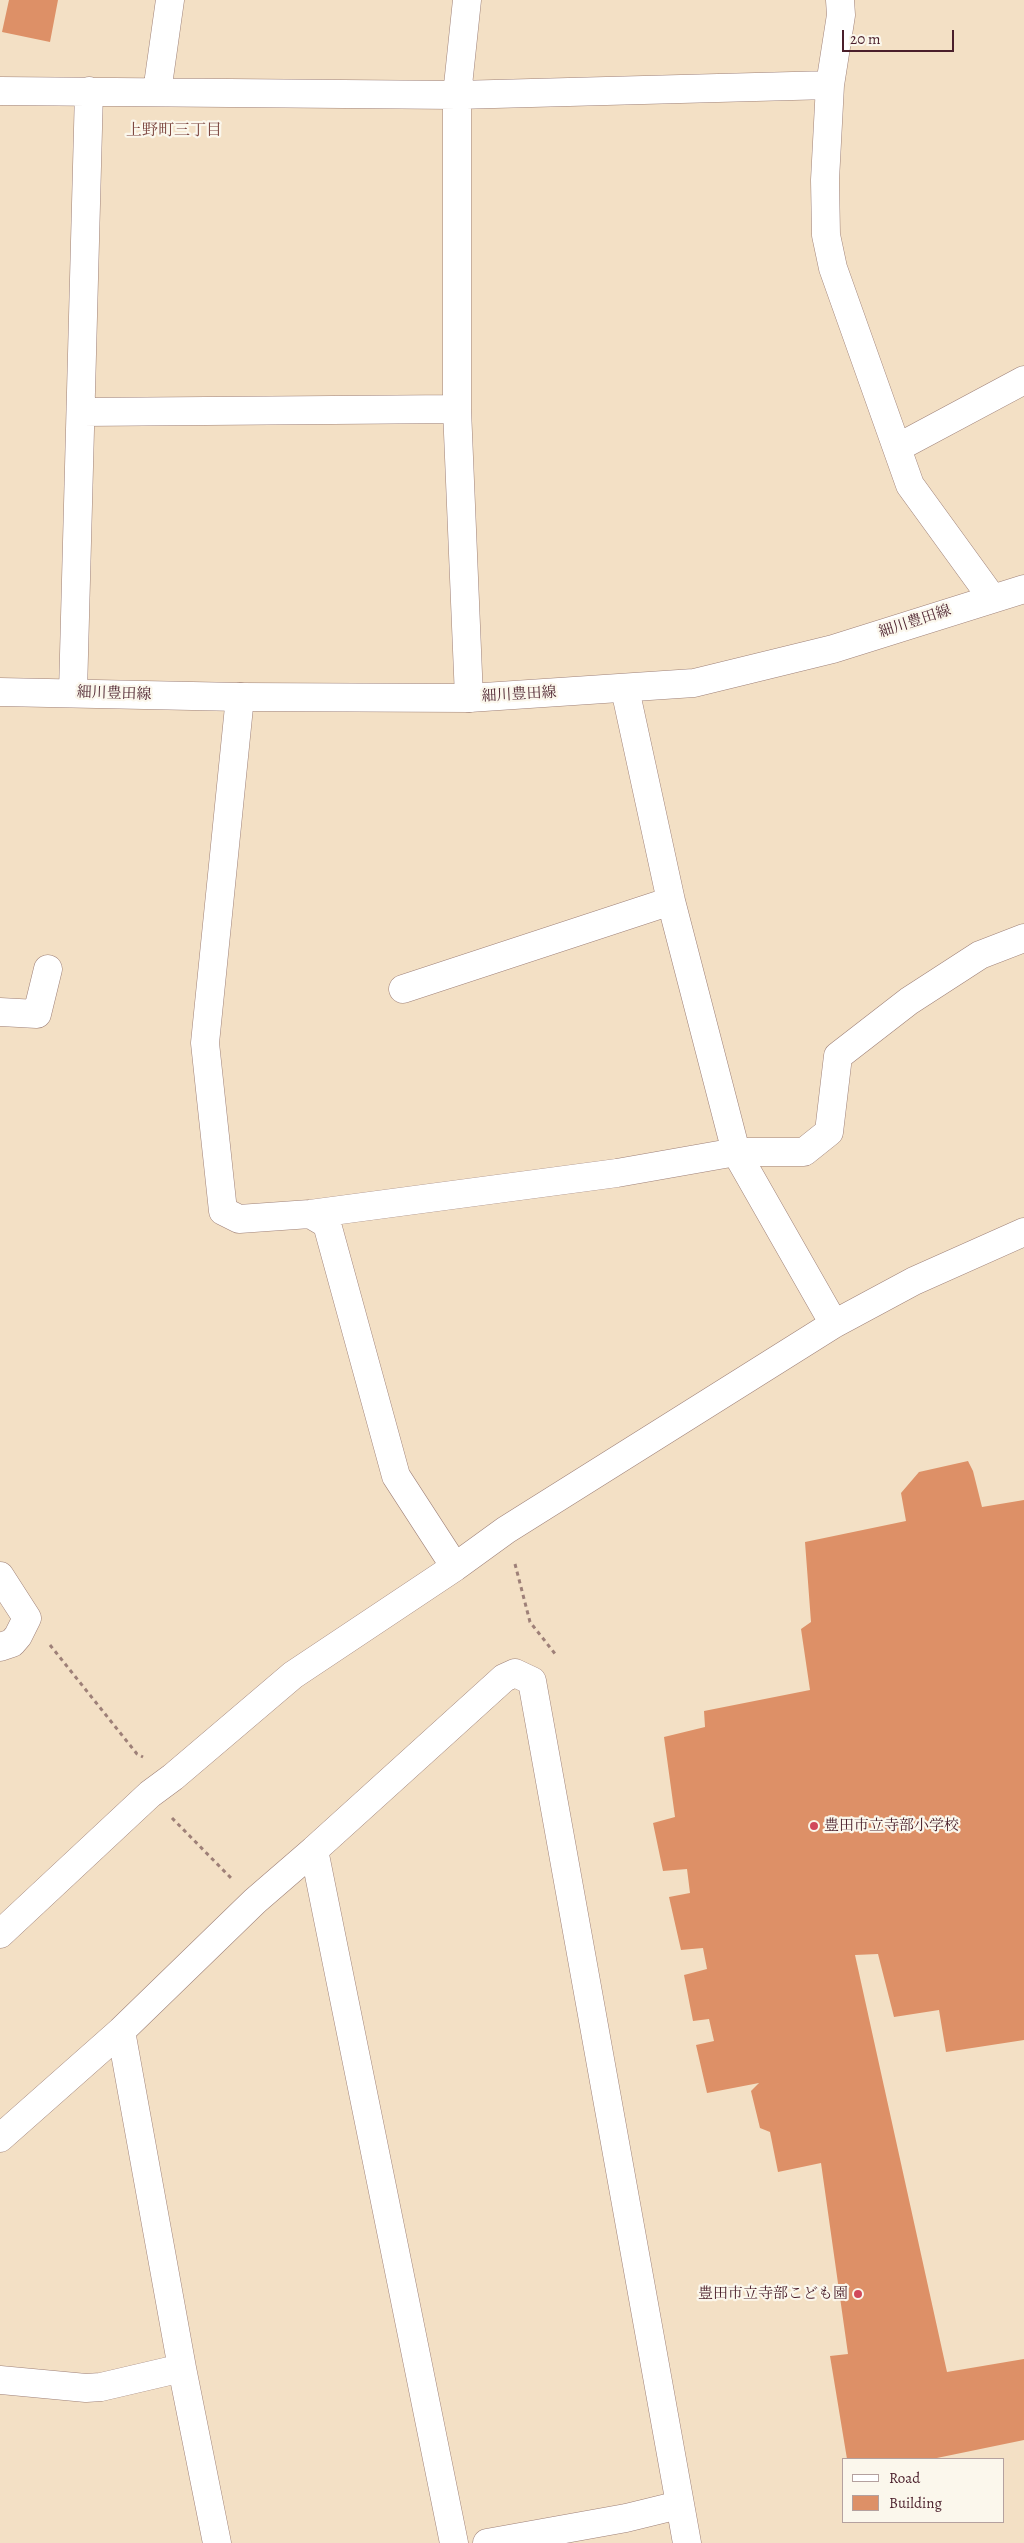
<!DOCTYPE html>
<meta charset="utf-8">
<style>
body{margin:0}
#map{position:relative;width:1024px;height:2543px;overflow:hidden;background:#f3e0c5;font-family:Alegreya,serif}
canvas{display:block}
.legend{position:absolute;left:842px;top:2458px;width:162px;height:65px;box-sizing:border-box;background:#fbf7ec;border:1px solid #b4a19f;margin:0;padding:6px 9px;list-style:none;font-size:15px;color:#4a1f2b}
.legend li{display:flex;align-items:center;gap:10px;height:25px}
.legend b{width:25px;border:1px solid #b4a19f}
.scale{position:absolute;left:842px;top:30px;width:112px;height:22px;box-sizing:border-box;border:2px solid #4a1f2b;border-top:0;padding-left:6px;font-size:15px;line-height:18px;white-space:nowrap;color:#4a1f2b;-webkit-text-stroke:4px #fbf7ec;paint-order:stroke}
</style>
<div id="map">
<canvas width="1024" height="2543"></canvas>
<ul class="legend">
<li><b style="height:6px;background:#fff"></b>Road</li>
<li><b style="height:14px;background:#dd9067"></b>Building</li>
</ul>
<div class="scale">20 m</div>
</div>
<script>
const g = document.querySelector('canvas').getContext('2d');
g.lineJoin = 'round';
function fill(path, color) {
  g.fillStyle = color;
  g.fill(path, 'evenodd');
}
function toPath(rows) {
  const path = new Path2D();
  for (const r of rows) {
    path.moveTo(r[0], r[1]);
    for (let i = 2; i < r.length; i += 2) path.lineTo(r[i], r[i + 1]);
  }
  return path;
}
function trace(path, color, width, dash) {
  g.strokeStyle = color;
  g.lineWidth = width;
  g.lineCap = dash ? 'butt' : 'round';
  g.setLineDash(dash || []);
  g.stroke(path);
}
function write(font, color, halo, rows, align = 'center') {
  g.font = font + ' Alegreya,"Noto Serif JP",serif';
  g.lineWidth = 4.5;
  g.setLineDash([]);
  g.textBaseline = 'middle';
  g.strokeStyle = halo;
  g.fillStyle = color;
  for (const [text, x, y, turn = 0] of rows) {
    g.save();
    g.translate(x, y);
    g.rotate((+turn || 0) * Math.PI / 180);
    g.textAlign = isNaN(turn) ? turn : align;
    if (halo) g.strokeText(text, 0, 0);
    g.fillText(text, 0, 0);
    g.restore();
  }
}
const building = toPath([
 [9,0,58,0,50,42,2,32],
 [968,1461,973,1471,982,1507,1024,1500,1024,2040,946,2052,939,2010,894,2017,878,1954,855,1955,947,2372,1024,2359,1024,2440,932,2459,847,2459,830,2356,848,2354,821,2163,778,2172,770,2132,760,2128,751,2091,759,2083,707,2093,696,2045,714,2041,709,2019,693,2021,684,1975,707,1969,703,1948,681,1950,669,1897,690,1893,687,1869,663,1871,653,1823,675,1817,664,1737,705,1727,704,1711,810,1690,801,1629,811,1622,805,1542,906,1521,901,1493,919,1472]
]);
const path = toPath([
 [515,1564,530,1622,556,1655],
 [50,1645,137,1754,143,1757],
 [172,1818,231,1878]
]);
const minor = toPath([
 [467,0,457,95,457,409,469,698],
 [840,0,841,15,830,85,825,180,826,235,833,268,910,485,992,598],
 [0,91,457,95,830,85],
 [157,92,170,0],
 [82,412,457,409],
 [897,448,1024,380],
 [625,689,671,901,736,1152,834,1324],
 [73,692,89,91],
 [240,697,205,1043,223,1211,239,1219,310,1214,617,1173,736,1152,804,1152,829,1132,838,1056,909,1001,980,955,1024,938],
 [403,989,671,901],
 [0,1012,37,1014,48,969],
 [310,1214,327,1224,396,1476,455,1567],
 [0,1576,27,1618,18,1636,12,1643,0,1647],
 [314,1850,454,2543],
 [0,1934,150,1794,173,1777,293,1675,455,1567,506,1530,834,1324,914,1281,1024,1232],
 [121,2031,182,2368,217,2543],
 [0,2138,121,2031,255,1901,314,1850,504,1678,515,1673,532,1681,687,2543],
 [0,2380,86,2388,101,2387,182,2368]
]);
const tertiary = toPath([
 [487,2543,626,2518,679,2505]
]);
const secondary = toPath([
 [0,692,240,697,469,698,694,683,833,649,1024,589]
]);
const markers = [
 [814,1826,5,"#d1495b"],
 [858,2294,5,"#d1495b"]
];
const streetNames = [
 ["細川豊田線",915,622,-18],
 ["細川豊田線",114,694,2],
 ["細川豊田線",519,695,-3]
];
const poiNames = [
 ["豊田市立寺部小学校",824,1826],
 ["豊田市立寺部こども園",848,2294,"right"]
];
const neighbourhoodNames = [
 ["上野町三丁目",174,131]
];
fill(building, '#dd9067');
trace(minor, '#9e8078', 29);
trace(tertiary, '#9e8078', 29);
trace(secondary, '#9e8078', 29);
trace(path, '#9e8078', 3, [4, 4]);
trace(minor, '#fff', 28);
trace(tertiary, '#fff', 28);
trace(secondary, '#fff', 28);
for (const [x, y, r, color] of markers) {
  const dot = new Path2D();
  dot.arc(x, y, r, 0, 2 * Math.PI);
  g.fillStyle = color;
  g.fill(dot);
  trace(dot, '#fbf7ec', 2);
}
write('15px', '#4a1f2b', '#fbf7ec', streetNames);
write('15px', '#4a1f2b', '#fbf7ec', poiNames, 'left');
write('16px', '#7d4740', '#fbf7ec', neighbourhoodNames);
</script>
